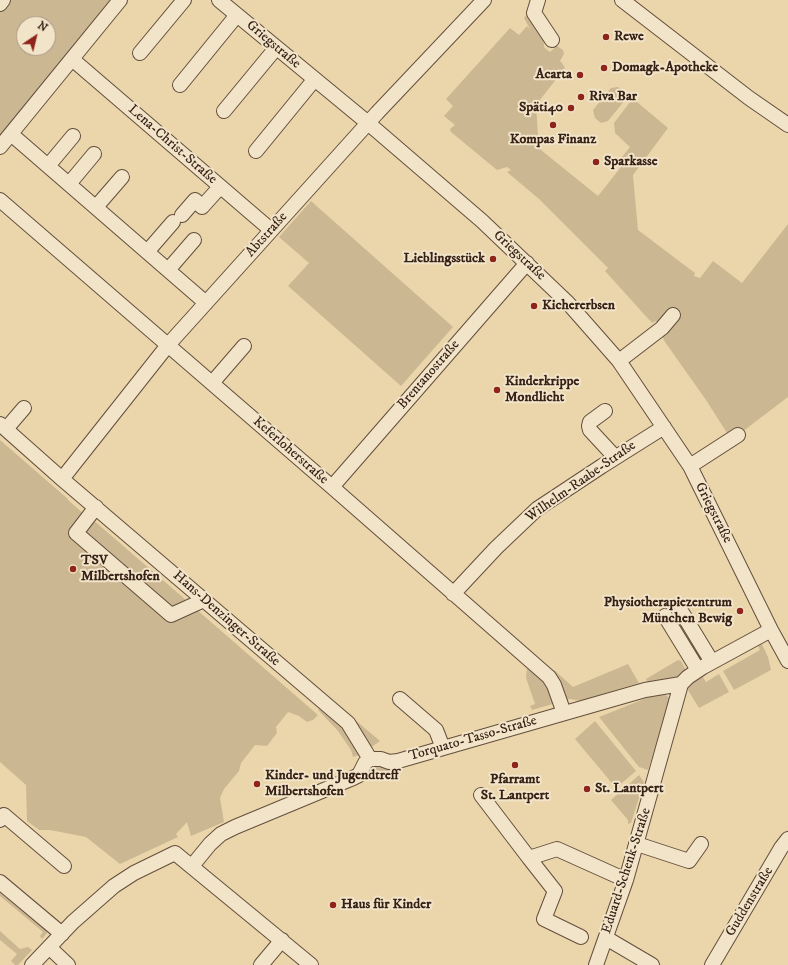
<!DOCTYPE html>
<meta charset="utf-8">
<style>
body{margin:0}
#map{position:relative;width:788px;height:965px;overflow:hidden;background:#ebd6ac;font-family:"IM FELL DW Pica",serif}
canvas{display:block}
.north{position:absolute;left:16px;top:16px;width:40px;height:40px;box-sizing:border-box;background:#f2e4c9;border:1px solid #a79682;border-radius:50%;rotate:35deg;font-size:11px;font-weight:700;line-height:16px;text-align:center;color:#362117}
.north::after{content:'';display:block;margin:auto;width:14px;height:18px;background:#8f2418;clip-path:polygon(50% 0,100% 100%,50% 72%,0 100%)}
</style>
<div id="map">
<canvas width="788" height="965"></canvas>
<div class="north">N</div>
</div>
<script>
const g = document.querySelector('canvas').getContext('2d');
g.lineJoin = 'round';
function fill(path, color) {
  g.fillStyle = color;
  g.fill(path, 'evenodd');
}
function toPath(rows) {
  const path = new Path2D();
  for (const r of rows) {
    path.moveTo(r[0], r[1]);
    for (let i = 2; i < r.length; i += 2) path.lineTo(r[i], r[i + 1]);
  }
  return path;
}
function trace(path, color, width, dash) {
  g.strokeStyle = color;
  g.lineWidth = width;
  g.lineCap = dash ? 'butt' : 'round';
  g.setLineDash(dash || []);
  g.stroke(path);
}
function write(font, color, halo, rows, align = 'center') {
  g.font = font + ' "IM FELL DW Pica",serif';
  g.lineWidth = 4;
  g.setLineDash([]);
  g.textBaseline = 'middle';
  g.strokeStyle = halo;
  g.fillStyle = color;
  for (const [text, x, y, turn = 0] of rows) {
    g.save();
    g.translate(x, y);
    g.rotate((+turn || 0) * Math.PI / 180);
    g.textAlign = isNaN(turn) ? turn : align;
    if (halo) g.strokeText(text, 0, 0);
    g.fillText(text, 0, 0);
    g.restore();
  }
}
const green = toPath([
 [7,0,113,0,0,146,0,11],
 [24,24,48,24,48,48,24,48],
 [528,13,543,29,544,47,546,49,550,52,557,46,563,50,564,54,560,61,562,63,565,68,536,105,538,135,540,136,541,150,598,196,621,167,617,163,630,147,615,133,614,123,630,102,637,102,668,128,633,175,638,230,695,273,694,276,700,278,713,261,742,283,788,224,788,397,738,435,734,430,727,433,706,400,665,342,662,336,662,328,656,321,652,323,605,271,608,268,539,199,507,172,511,170,507,167,497,170,451,132,450,129,455,125,444,116,453,106,446,99,510,28,519,35,527,26,530,29,524,18],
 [618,87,625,92,626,99,608,121,601,123,595,118,593,110,611,88],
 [311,201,453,327,401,386,288,286,309,263,279,237],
 [0,440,68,499,68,500,91,520,92,519,186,600,184,601,194,610,196,609,318,715,313,720,307,722,299,716,288,712,276,727,277,733,267,746,255,745,241,763,239,771,224,789,220,798,224,822,191,836,187,822,176,834,178,837,120,864,86,837,50,830,39,830,27,821,26,785,0,762],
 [760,640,768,657,771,670,734,690,723,671,760,650,756,642],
 [678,660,681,661,687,672,681,679,649,685,646,679],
 [628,664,639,683,579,701,571,699,565,700,551,673,554,670,573,687],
 [527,667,550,684,556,703,532,710,530,706,535,704,526,678],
 [701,674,706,682,719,674,729,692,699,708,686,687],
 [664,694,670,698,648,770,639,767,599,717,649,697],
 [319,709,345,729,362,754,353,757,351,750,338,731,318,710],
 [354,719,380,741,370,748,353,720],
 [595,721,636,771,616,788,575,739],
 [371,764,393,766,394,769,349,787,348,785],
 [639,775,644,782,631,823,628,824,628,820,611,800],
 [0,888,47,930,47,933,42,939,40,936,43,932,0,896],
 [0,931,20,949,28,947,32,950,18,965,15,965,11,961,17,954,0,940]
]);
const minor = toPath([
 [219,0,368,123,482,221,568,303,619,361,690,466,771,630,788,661],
 [538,0,534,13,552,40],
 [622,0,749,98,788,125],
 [0,4,3,0],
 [140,53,184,0],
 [72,59,271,230],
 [180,85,237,15],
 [224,111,276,48],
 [11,134,206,303],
 [0,147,120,0],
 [256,151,314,80],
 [48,166,73,136],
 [69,184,94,154],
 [0,200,332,487,549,677,554,685,564,713],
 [96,207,122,177],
 [182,215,195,200,202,207,220,187],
 [147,252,173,222],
 [168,270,194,240],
 [619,361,662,328,673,315],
 [212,383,244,346],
 [605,411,590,422,589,426,590,430,615,457],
 [0,424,62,479,348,723,370,759],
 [6,429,24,408],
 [690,466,738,435],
 [62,479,168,345,377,113,484,0],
 [332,487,527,263],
 [96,507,76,533,171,615,204,600],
 [453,594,496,548,537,509,602,466,664,427],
 [681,611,712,662],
 [665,616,698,670],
 [400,699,436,730,443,748],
 [481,795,529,858,557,849,626,880],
 [0,820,4,815,64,866],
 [637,844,689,861,701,844],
 [529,858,555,891,544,919,581,937],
 [192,866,210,844,221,834,235,827,353,778,359,775,365,763,370,759,381,759,389,762,398,761,645,690,681,684,688,677,703,667,771,630],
 [0,882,62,934],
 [606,938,652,965],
 [49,947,68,965],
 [32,965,73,922,114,886,134,873,175,853,311,965],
 [261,965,282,940],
 [596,965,626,880,681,684],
 [712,965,781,848,788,839]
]);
const markers = [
 [606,37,4,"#8f2418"],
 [604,68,4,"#8f2418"],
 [580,75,4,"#8f2418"],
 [581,97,4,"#8f2418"],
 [571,108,4,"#8f2418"],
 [553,125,4,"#8f2418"],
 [596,162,4,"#8f2418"],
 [493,259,4,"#8f2418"],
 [534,306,4,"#8f2418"],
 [497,390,4,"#8f2418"],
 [73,569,4,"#8f2418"],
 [740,611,4,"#8f2418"],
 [515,765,4,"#8f2418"],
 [257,784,4,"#8f2418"],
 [587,789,4,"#8f2418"],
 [333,905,4,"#8f2418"]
];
const poiNames = [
 ["Rewe",614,37],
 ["Domagk-Apotheke",612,68],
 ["Acarta",572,75,"right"],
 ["Riva Bar",589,97],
 ["Späti40",563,108,"right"],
 ["Kompas Finanz",553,140,"center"],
 ["Sparkasse",604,162],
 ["Lieblingsstück",485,259,"right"],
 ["Kichererbsen",542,306],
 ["Kinderkrippe",505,382],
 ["Mondlicht",505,398],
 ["TSV",81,561],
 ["Milbertshofen",81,577],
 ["Physiotherapiezentrum",732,603,"right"],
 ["München Bewig",732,619,"right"],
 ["Kinder- und Jugendtreff",265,776],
 ["Milbertshofen",265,792],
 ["Pfarramt",515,780,"center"],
 ["St. Lantpert",515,796,"center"],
 ["St. Lantpert",595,789],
 ["Haus für Kinder",341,905]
];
const streetNames = [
 ["Griegstraße",273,45,40],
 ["Lena-Christ-Straße",172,145,41],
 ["Abtstraße",267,235,-48],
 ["Griegstraße",519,256,43],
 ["Brentanostraße",429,375,-49],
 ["Keferloherstraße",290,451,41],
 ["Wilhelm-Raabe-Straße",581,482,-35],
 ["Griegstraße",713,513,63],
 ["Hans-Denzinger-Straße",226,619,41],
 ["Torquato-Tasso-Straße",473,739,-16],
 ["Eduard-Schenk-Straße",627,871,-72],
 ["Guddenstraße",750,902,-59]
];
fill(green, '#ccb793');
trace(minor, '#634e3c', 16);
trace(minor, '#f2e4c9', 14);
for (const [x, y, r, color] of markers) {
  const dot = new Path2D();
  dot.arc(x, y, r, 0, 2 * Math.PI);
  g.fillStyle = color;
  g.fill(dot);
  trace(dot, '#f2e4c9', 1.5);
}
write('bold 14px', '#362117', '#f2e4c9', poiNames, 'left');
write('14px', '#362117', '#f2e4c9', streetNames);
</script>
